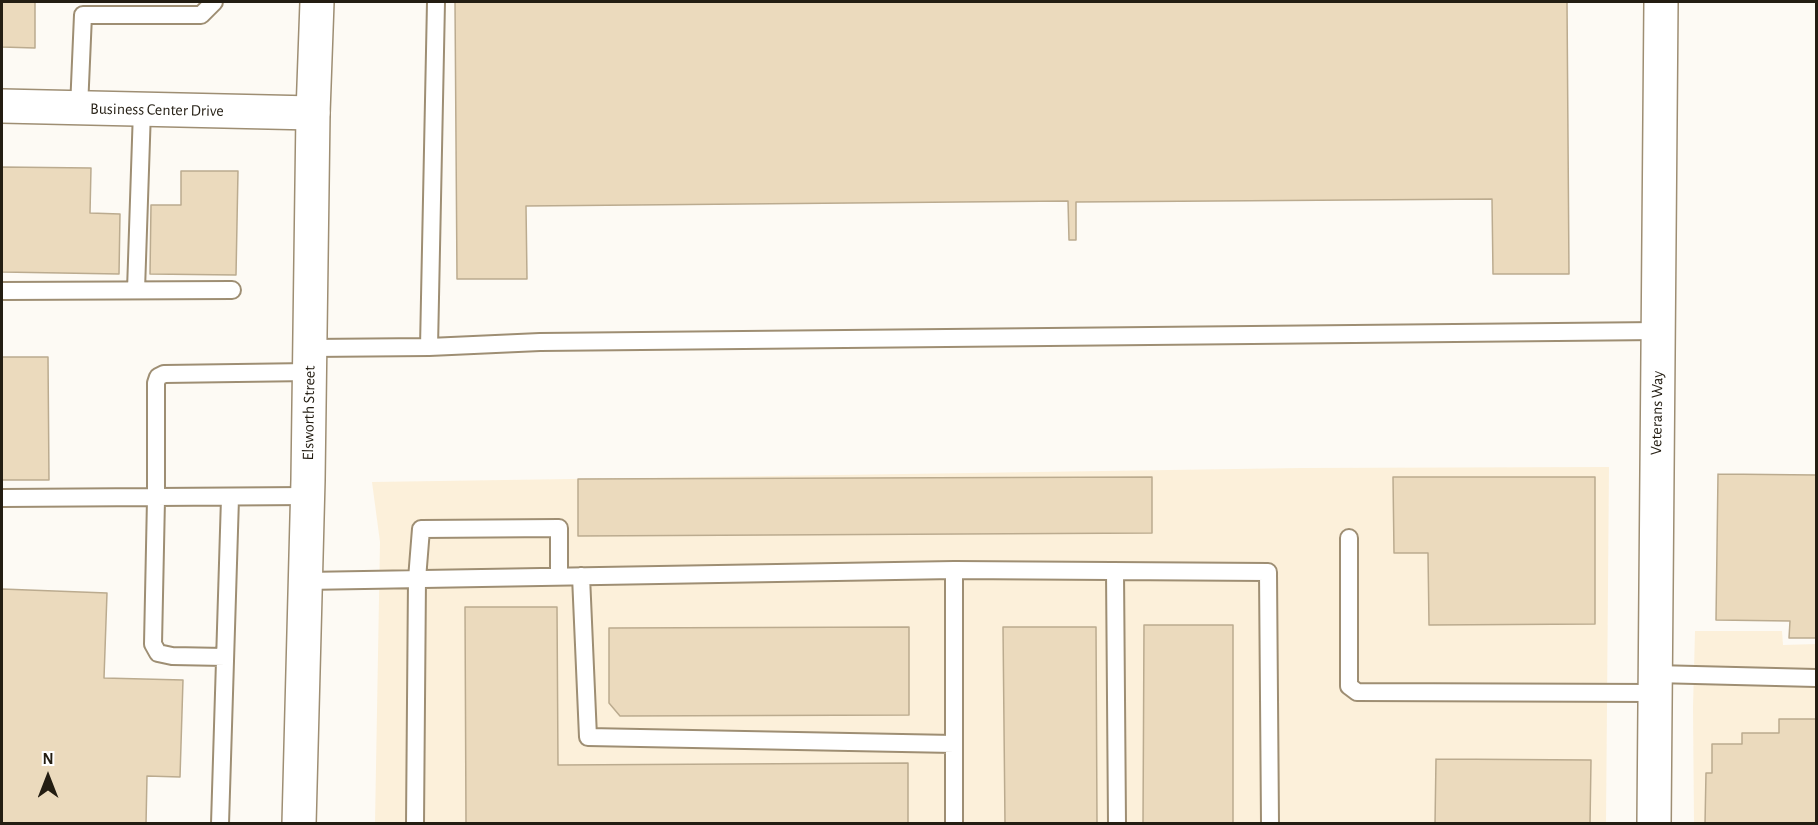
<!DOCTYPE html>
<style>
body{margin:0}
#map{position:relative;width:1818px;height:825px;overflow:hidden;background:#fdfaf4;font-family:"Alegreya Sans",sans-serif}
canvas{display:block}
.frame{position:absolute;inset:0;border:3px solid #231d12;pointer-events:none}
.north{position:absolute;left:18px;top:747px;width:60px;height:60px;-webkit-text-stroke:4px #fff;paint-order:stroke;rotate:0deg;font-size:16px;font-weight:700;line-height:24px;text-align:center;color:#231d12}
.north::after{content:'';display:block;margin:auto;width:21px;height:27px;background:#231d12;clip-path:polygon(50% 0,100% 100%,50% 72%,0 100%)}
</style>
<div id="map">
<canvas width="1818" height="825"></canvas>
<div class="frame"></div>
<div class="north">N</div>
</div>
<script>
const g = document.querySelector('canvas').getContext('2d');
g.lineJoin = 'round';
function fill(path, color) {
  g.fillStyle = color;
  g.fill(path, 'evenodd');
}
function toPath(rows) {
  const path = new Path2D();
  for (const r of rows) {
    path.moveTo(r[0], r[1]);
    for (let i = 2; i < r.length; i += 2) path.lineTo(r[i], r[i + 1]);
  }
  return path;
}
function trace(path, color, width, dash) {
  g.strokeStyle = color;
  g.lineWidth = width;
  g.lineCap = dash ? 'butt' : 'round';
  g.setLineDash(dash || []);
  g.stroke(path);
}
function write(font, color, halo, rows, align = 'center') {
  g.font = font + ' "Alegreya Sans",sans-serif';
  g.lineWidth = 4.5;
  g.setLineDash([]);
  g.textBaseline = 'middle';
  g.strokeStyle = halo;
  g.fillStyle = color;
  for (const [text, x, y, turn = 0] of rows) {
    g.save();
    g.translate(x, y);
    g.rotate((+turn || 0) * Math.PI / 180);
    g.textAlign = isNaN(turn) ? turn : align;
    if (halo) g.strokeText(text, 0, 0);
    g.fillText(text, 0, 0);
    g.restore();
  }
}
const built = toPath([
 [1609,467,1606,823,375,823,380,542,372,482,1302,468],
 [1695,631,1782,631,1783,645,1816,644,1816,823,1694,824,1693,707]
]);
const building = toPath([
 [2,2,35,2,35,48,2,47,2,2],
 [455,2,1567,2,1569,274,1493,274,1492,199,1076,202,1076,240,1069,240,1068,201,526,206,527,279,457,279,455,2],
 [2,167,91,168,90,213,120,214,119,274,2,272,2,167],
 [181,171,238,171,236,275,150,274,151,205,181,205,181,171],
 [2,357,48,357,49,480,2,480,2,357],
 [1718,474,1816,475,1816,638,1789,638,1790,621,1716,620,1718,474],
 [1152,477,1152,533,578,536,578,479,1152,477],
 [1393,477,1595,477,1595,624,1429,625,1428,553,1394,553,1393,477],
 [2,589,107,593,104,678,183,680,180,777,147,776,146,824,2,824,2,589],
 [465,607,557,607,558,765,908,763,908,824,466,824,465,607],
 [1144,625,1233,625,1233,824,1143,824,1144,625],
 [909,627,909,715,620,716,609,703,609,628,909,627],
 [1003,627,1096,627,1097,824,1005,824,1003,627],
 [1779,719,1816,719,1816,824,1705,824,1706,773,1712,773,1712,744,1742,744,1742,733,1779,733,1779,719],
 [1436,759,1591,760,1590,824,1435,824,1436,759]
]);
const service = toPath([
 [79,108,83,15,201,15,214,2],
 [136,290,142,110],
 [2,291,232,290],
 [429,347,540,342,1658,331],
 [310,348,429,347,436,2],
 [2,498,308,496],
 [1349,538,1349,686,1357,692,1655,693],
 [954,570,1268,572,1270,824],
 [1115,571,1117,824],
 [581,576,588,737,954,744],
 [305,581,954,570,954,824],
 [225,657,172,656,158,653,153,644,156,499,156,383,158,377,164,374,310,372],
 [1655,674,1816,678],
 [220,824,230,498],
 [415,824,417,579,421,529,559,528,559,576]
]);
const minor = toPath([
 [2,106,313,113],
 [1654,824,1661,2]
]);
const tertiary = toPath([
 [299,824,308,480,313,113,317,2]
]);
const streetNames = [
 ["Business Center Drive",157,110,1],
 ["Elsworth Street",309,413,-89],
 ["Veterans Way",1657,413,-89]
];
fill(built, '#fcf0da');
fill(building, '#ebdabd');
trace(building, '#bbab8f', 1.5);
trace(service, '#9e8e73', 20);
trace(minor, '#9e8e73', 36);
trace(tertiary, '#9e8e73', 36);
trace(service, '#fff', 16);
trace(minor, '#fff', 33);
trace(tertiary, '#fff', 33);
write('16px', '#231d12', '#fff', streetNames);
</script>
